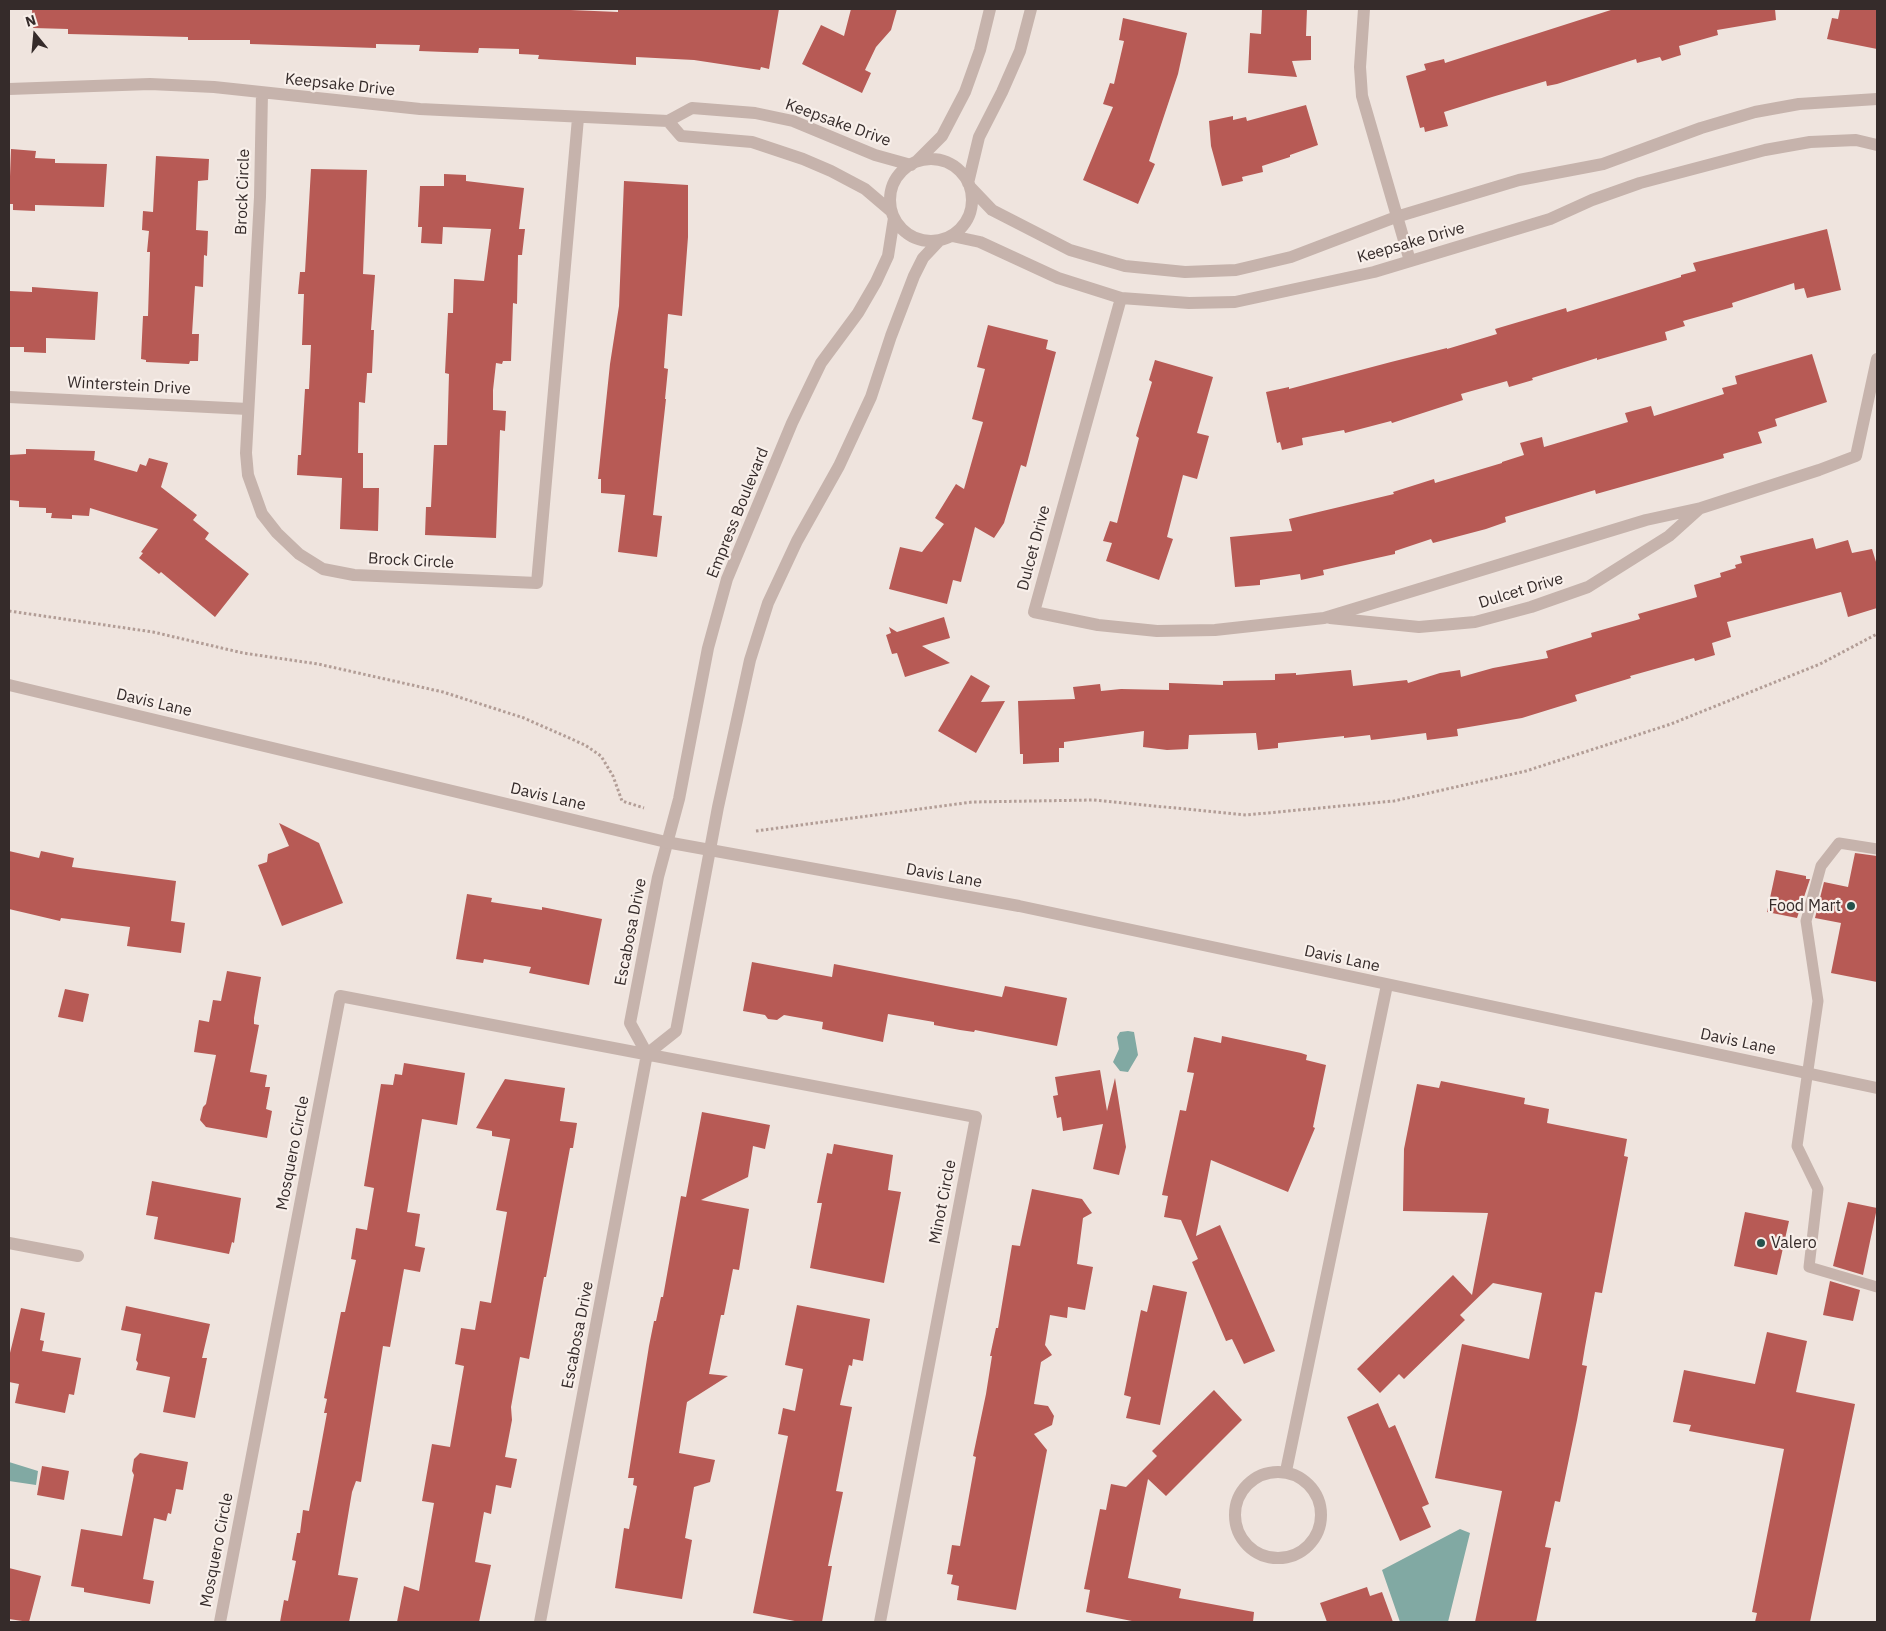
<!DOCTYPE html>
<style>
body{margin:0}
#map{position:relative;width:1886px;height:1631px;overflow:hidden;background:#efe4de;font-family:"IBM Plex Sans",sans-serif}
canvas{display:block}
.frame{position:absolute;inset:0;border:10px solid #352b2a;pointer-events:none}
.north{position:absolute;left:10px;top:10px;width:50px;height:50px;-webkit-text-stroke:4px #f8efea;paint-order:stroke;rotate:343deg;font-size:14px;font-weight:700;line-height:20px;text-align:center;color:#352b2a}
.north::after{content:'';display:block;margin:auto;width:18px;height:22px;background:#352b2a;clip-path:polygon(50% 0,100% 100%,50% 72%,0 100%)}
</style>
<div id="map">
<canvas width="1886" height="1631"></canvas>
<div class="frame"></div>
<div class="north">N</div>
</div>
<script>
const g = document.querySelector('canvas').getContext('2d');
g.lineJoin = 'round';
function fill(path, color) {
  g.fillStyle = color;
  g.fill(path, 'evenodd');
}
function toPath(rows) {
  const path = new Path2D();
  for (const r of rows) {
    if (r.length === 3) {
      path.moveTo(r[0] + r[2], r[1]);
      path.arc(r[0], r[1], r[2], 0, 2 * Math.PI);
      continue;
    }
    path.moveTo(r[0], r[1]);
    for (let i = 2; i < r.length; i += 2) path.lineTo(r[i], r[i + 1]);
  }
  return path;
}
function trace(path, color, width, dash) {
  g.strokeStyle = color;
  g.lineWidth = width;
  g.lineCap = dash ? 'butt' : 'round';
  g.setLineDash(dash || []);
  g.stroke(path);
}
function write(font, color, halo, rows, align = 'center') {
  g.font = font + ' "IBM Plex Sans",sans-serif';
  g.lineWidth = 4.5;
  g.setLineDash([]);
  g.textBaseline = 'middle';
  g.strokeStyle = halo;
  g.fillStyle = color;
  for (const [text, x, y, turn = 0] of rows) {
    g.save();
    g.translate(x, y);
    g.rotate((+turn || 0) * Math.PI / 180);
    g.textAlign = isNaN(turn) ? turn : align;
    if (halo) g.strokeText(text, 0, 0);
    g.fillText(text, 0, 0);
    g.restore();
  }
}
const water = toPath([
 [1128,1031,1134,1032,1138,1055,1128,1072,1120,1071,1113,1062,1119,1049,1117,1037,1120,1032],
 [9,1462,38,1471,36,1485,9,1481],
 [1460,1529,1470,1533,1448,1622,1400,1622,1382,1570]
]);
const building = toPath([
 [32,9,547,9,618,12,618,9,779,9,769,69,761,67,760,70,694,60,636,57,636,65,538,59,539,55,519,54,519,49,479,48,478,53,445,52,419,51,420,45,376,44,376,48,250,44,250,40,188,40,188,37,68,34,68,29,33,28],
 [851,9,897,9,891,30,876,47,865,70,871,73,862,93,802,64,821,25,844,36],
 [1262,9,1307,9,1306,36,1311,36,1311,60,1292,61,1297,77,1248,73,1250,33,1261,34],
 [1614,9,1775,9,1776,20,1717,30,1718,35,1679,46,1681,55,1662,61,1660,57,1637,63,1636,59,1557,84,1547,86,1546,81,1492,97,1444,112,1448,126,1425,132,1424,127,1420,128,1406,76,1426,70,1424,64,1444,59,1445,63],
 [1840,9,1877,9,1877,49,1827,39,1832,18,1838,19],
 [1123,18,1187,33,1178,74,1149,161,1155,164,1138,204,1083,180,1113,107,1103,104,1110,83,1114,84,1124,41,1119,40],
 [1306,105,1318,145,1290,155,1290,157,1262,166,1263,172,1242,177,1243,181,1222,186,1211,146,1209,121,1233,116,1233,120,1246,117,1247,121],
 [11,149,36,151,35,158,55,159,55,163,107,164,104,207,35,205,35,211,13,210,13,204,9,204],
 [156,156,209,159,208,180,198,181,196,230,208,231,207,256,204,255,203,287,195,286,192,334,199,334,198,361,190,361,189,364,146,362,146,360,141,359,143,316,148,316,150,252,147,252,149,231,142,230,143,211,153,212],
 [311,169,367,170,363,274,375,275,371,330,374,330,372,373,367,373,365,403,359,402,358,453,363,453,363,488,379,488,378,531,340,529,342,478,297,475,298,455,301,455,305,389,309,389,311,345,302,345,304,294,298,294,300,272,305,272],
 [444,174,466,175,466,181,524,188,519,229,525,229,522,255,518,255,517,304,513,303,511,361,503,361,502,364,496,363,493,390,493,410,506,411,505,431,500,430,496,538,425,535,426,507,431,507,434,445,447,445,449,374,445,373,448,313,453,313,454,279,484,281,491,229,443,227,442,244,421,243,422,227,418,227,420,186,444,186],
 [624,181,688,185,688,237,682,316,668,314,664,368,668,369,665,399,666,399,653,515,662,516,657,557,618,552,625,495,601,493,601,479,598,479,610,364,619,306],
 [1827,229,1841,290,1807,298,1804,288,1795,290,1794,283,1732,303,1733,307,1683,321,1685,326,1665,332,1667,340,1597,360,1597,358,1532,378,1533,380,1509,387,1507,381,1461,394,1463,400,1392,423,1391,421,1345,433,1344,430,1302,438,1303,445,1282,450,1280,442,1277,443,1266,392,1289,387,1289,389,1391,362,1447,348,1447,349,1497,334,1495,329,1566,308,1567,312,1681,277,1681,275,1696,271,1693,263],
 [32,287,98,292,95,340,46,338,46,353,24,352,24,347,9,347,9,291,32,292],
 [988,325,1048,340,1046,349,1056,352,1026,467,1021,465,1004,523,994,538,975,527,961,582,953,580,947,604,889,589,900,547,922,552,944,524,935,518,956,484,964,489,983,422,972,419,985,369,977,367],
 [1812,354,1827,402,1775,419,1777,426,1758,432,1762,443,1723,454,1724,458,1703,464,1596,494,1595,490,1505,517,1506,522,1486,529,1433,543,1431,539,1395,551,1395,554,1323,570,1324,575,1301,580,1300,574,1260,580,1260,585,1235,587,1230,537,1292,531,1289,519,1394,494,1393,492,1434,479,1435,483,1502,463,1502,462,1524,455,1520,443,1542,437,1544,447,1628,422,1625,413,1651,406,1654,416,1724,394,1722,388,1737,384,1735,376],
 [1155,360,1213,377,1197,433,1209,436,1197,479,1183,475,1167,537,1173,539,1159,580,1106,561,1112,543,1103,541,1110,521,1117,523,1139,438,1136,436,1152,382,1149,380],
 [26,449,95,451,94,460,137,472,140,464,146,466,149,458,168,463,161,487,197,515,193,520,209,533,205,539,249,574,215,617,161,572,159,574,139,558,143,553,141,552,158,529,90,508,89,516,72,515,72,519,51,518,52,513,46,513,46,508,19,507,19,501,9,500,9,455,26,454],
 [1813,538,1816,549,1848,540,1852,553,1872,549,1877,565,1877,608,1848,617,1841,592,1727,622,1731,637,1712,643,1715,655,1695,661,1694,658,1630,676,1631,678,1575,695,1577,701,1522,718,1457,729,1458,736,1427,740,1426,733,1371,740,1370,735,1344,738,1344,736,1278,743,1278,748,1258,750,1256,733,1189,735,1188,749,1167,750,1143,747,1144,731,1064,742,1064,748,1059,748,1059,762,1023,764,1023,754,1020,754,1018,701,1075,699,1073,687,1100,684,1101,691,1121,689,1169,690,1169,683,1223,685,1223,681,1275,680,1275,674,1296,673,1296,675,1351,670,1353,686,1407,680,1408,683,1440,673,1460,670,1461,677,1493,668,1548,658,1546,651,1592,637,1591,633,1640,619,1638,614,1697,597,1694,585,1721,577,1720,573,1736,568,1735,565,1742,563,1740,556],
 [944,617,950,638,922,646,950,663,905,677,897,653,892,654,886,635,891,633,889,627,897,632],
 [971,675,990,686,981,702,1005,701,976,753,938,731],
 [279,823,319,843,343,903,282,926,258,865,267,862,268,854,289,846],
 [9,851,39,858,41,851,74,858,72,867,176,881,171,921,185,923,181,953,127,946,130,927,61,918,60,921,9,909],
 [1855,853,1877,856,1877,982,1831,973,1841,923,1815,918,1824,882,1848,887],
 [1776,870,1806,876,1806,879,1810,879,1797,918,1767,912],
 [467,894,492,898,491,902,542,910,542,907,602,919,589,985,529,973,531,967,484,959,483,963,456,959],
 [752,962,832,977,834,964,1002,997,1005,986,1067,998,1057,1046,975,1030,974,1032,960,1030,934,1025,934,1022,888,1014,883,1042,822,1029,823,1022,784,1015,777,1020,768,1019,765,1015,743,1011],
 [227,971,261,977,254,1018,254,1024,259,1025,250,1072,267,1075,265,1087,270,1087,266,1109,272,1111,267,1138,206,1127,200,1120,203,1107,206,1104,216,1055,194,1052,199,1020,209,1022,213,1000,221,1001],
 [65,989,89,994,83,1022,58,1017],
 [1222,1036,1301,1053,1307,1055,1306,1060,1326,1065,1313,1127,1315,1128,1288,1192,1211,1160,1196,1236,1220,1225,1275,1351,1244,1364,1232,1339,1226,1341,1192,1262,1198,1259,1181,1220,1164,1217,1168,1196,1162,1195,1180,1110,1186,1111,1194,1073,1187,1072,1194,1037,1221,1043],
 [404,1063,465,1073,457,1125,422,1119,407,1212,420,1214,415,1246,425,1248,420,1272,404,1269,390,1347,383,1346,361,1482,356,1481,352,1492,338,1575,358,1578,349,1622,280,1622,284,1600,288,1601,296,1561,292,1560,297,1533,300,1533,303,1510,309,1511,327,1413,324,1413,327,1399,324,1398,341,1312,345,1312,356,1260,351,1259,356,1228,367,1230,374,1188,364,1186,381,1084,393,1085,395,1074,402,1075],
 [1100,1070,1107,1111,1115,1078,1126,1147,1119,1175,1093,1169,1103,1124,1063,1131,1061,1117,1057,1118,1053,1096,1058,1095,1055,1077],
 [505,1079,565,1088,560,1121,577,1123,573,1148,570,1148,546,1277,544,1277,529,1359,520,1357,511,1407,512,1420,505,1457,517,1459,511,1488,496,1485,491,1514,484,1512,475,1562,491,1565,479,1622,397,1622,404,1586,419,1591,434,1503,422,1501,432,1444,450,1447,464,1366,455,1364,461,1328,475,1330,480,1301,491,1303,507,1212,496,1210,510,1139,492,1136,492,1131,476,1128],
 [1441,1081,1525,1098,1524,1104,1549,1109,1547,1123,1627,1139,1624,1156,1628,1157,1602,1293,1595,1292,1585,1347,1582,1365,1587,1366,1577,1420,1560,1502,1555,1501,1545,1547,1551,1548,1536,1622,1475,1622,1502,1491,1435,1478,1462,1344,1529,1359,1542,1293,1493,1283,1460,1315,1465,1320,1404,1379,1399,1374,1380,1393,1357,1369,1453,1275,1472,1295,1488,1213,1403,1211,1404,1149,1417,1084,1439,1088],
 [702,1112,770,1125,765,1149,753,1146,748,1177,701,1200,749,1209,739,1270,733,1269,724,1315,721,1315,709,1374,728,1376,687,1402,679,1453,715,1460,710,1482,694,1487,685,1538,692,1540,682,1599,615,1588,624,1528,629,1529,637,1486,633,1485,634,1478,628,1478,649,1346,654,1321,656,1321,661,1297,663,1297,681,1196,686,1197],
 [834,1144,893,1155,888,1190,901,1192,884,1283,810,1268,822,1203,817,1203,827,1153,832,1154],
 [152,1181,241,1198,234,1243,232,1242,229,1254,154,1239,158,1217,146,1215],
 [1032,1189,1082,1199,1092,1213,1083,1218,1077,1264,1093,1267,1085,1310,1068,1307,1067,1318,1050,1315,1045,1345,1052,1355,1041,1362,1034,1404,1048,1406,1054,1416,1052,1425,1034,1434,1047,1450,1016,1610,957,1600,959,1586,951,1584,953,1575,947,1574,952,1545,960,1546,976,1457,973,1456,986,1394,992,1356,990,1356,996,1328,998,1328,1012,1245,1020,1246],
 [1848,1202,1877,1208,1863,1275,1833,1266],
 [1745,1212,1789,1221,1777,1275,1734,1266],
 [1830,1281,1860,1290,1853,1321,1823,1315],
 [1153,1285,1187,1292,1160,1425,1126,1418,1131,1397,1124,1395,1141,1310,1147,1312],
 [797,1305,870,1319,863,1361,853,1359,852,1366,849,1365,840,1405,852,1407,836,1491,843,1492,828,1566,832,1566,822,1622,800,1622,753,1613,788,1436,778,1434,783,1408,795,1411,803,1369,785,1365],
 [126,1306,210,1324,202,1358,207,1358,195,1418,163,1412,170,1377,136,1370,138,1363,136,1360,141,1334,121,1330],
 [21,1308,45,1313,40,1340,44,1341,42,1351,81,1358,74,1395,69,1394,65,1413,15,1403,19,1384,9,1382,9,1357],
 [1767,1332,1807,1341,1796,1392,1855,1404,1810,1622,1755,1622,1757,1613,1752,1612,1784,1449,1689,1431,1691,1425,1673,1422,1684,1370,1755,1384],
 [1214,1390,1242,1420,1166,1496,1148,1479,1128,1578,1181,1589,1179,1598,1254,1612,1253,1622,1137,1622,1086,1612,1090,1590,1084,1589,1100,1509,1106,1510,1111,1484,1126,1487,1157,1456,1152,1451],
 [1378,1403,1389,1428,1395,1425,1429,1504,1422,1507,1431,1527,1400,1541,1347,1417],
 [140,1453,188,1462,183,1490,176,1489,171,1514,168,1513,166,1521,154,1518,143,1579,154,1581,150,1604,84,1592,84,1588,71,1586,81,1529,122,1536,134,1475,132,1471,134,1459],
 [42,1466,69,1471,64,1500,37,1495],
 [9,1568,41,1576,29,1622,9,1619],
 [1367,1587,1370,1596,1382,1592,1393,1622,1327,1622,1320,1603]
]);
const path = toPath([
 [9,611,153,632,243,653,318,664,443,692,524,718,585,745,601,756,613,776,622,801,644,808],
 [756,831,972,802,1094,800,1246,815,1394,801,1526,771,1671,724,1820,664,1877,634]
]);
const service = toPath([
 [1877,849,1839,843,1821,866,1806,921,1818,1001,1797,1146,1818,1189,1809,1267,1877,1287]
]);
const minor = toPath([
 [1364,9,1360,67,1362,96,1410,261],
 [9,89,150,84,214,87,420,109,668,121,692,108,755,113,793,121,875,155,911,165],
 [262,93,260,197,246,453,248,475,262,514,277,533,299,554,323,569,354,575,537,583,578,118],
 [668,121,681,136,752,142,803,159,831,171,865,189,892,212],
 [931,200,41],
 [917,161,942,136,965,92,980,50,990,9],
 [968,183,979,137,1002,92,1020,51,1031,9],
 [971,188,992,210,1070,250,1125,266,1185,272,1236,270,1291,257,1396,217,1519,180,1603,164,1701,128,1755,112,1799,104,1877,99],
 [952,236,980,242,1058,278,1121,298,1189,303,1235,302,1374,272,1550,219,1592,200,1640,183,1765,150,1810,142,1856,140,1877,145],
 [1121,298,1034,612,1098,625,1157,631,1215,630,1324,618,1646,520,1701,508,1819,470,1856,456,1877,359],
 [9,397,248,409],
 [1330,618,1419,627,1475,622,1531,607,1588,587,1669,536,1699,509],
 [647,1054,676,1031,718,807,750,660,768,603,797,541,839,466,871,397,891,336,914,276,923,258,939,241],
 [9,1243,78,1256],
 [1286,1471,1387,985],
 [1278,1515,43],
 [220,1622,340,996,976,1117,880,1622],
 [540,1622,647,1054,630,1023,658,877,679,799,708,648,727,579,792,423,821,363,858,313,876,282,888,256,894,218]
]);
const tertiary = toPath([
 [9,685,666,842,1019,906,1877,1088]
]);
const markers = [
 [1851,906,5,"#24524c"],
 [1761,1243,5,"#24524c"]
];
const streetNames = [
 ["Keepsake Drive",340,85,6],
 ["Keepsake Drive",838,123,20],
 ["Brock Circle",243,192,-88],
 ["Keepsake Drive",1411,243,-16],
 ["Winterstein Drive",129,386,3],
 ["Empress Boulevard",738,513,-68],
 ["Dulcet Drive",1034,548,-75],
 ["Brock Circle",411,561,3],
 ["Dulcet Drive",1521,591,-17],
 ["Davis Lane",154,703,13],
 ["Davis Lane",548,797,13],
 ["Davis Lane",944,876,10],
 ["Escabosa Drive",631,932,-79],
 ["Davis Lane",1342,959,12],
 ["Davis Lane",1738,1042,12],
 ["Mosquero Circle",293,1153,-79],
 ["Minot Circle",943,1202,-79],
 ["Escabosa Drive",578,1335,-79],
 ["Mosquero Circle",217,1550,-79]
];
const poiNames = [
 ["Food Mart",1841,906],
 ["Valero",1771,1243,"left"]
];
fill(water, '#81a9a3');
fill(building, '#b75a55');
trace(path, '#b29d96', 3, [2.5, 2.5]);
trace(service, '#c6b3ac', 11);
trace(minor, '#c6b3ac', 12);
trace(tertiary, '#c6b3ac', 12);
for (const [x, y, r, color] of markers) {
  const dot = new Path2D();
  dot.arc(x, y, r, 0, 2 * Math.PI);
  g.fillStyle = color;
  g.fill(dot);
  trace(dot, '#f8efea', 2);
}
write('16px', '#352b2a', '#f8efea', streetNames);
write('16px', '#352b2a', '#f8efea', poiNames, 'right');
</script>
